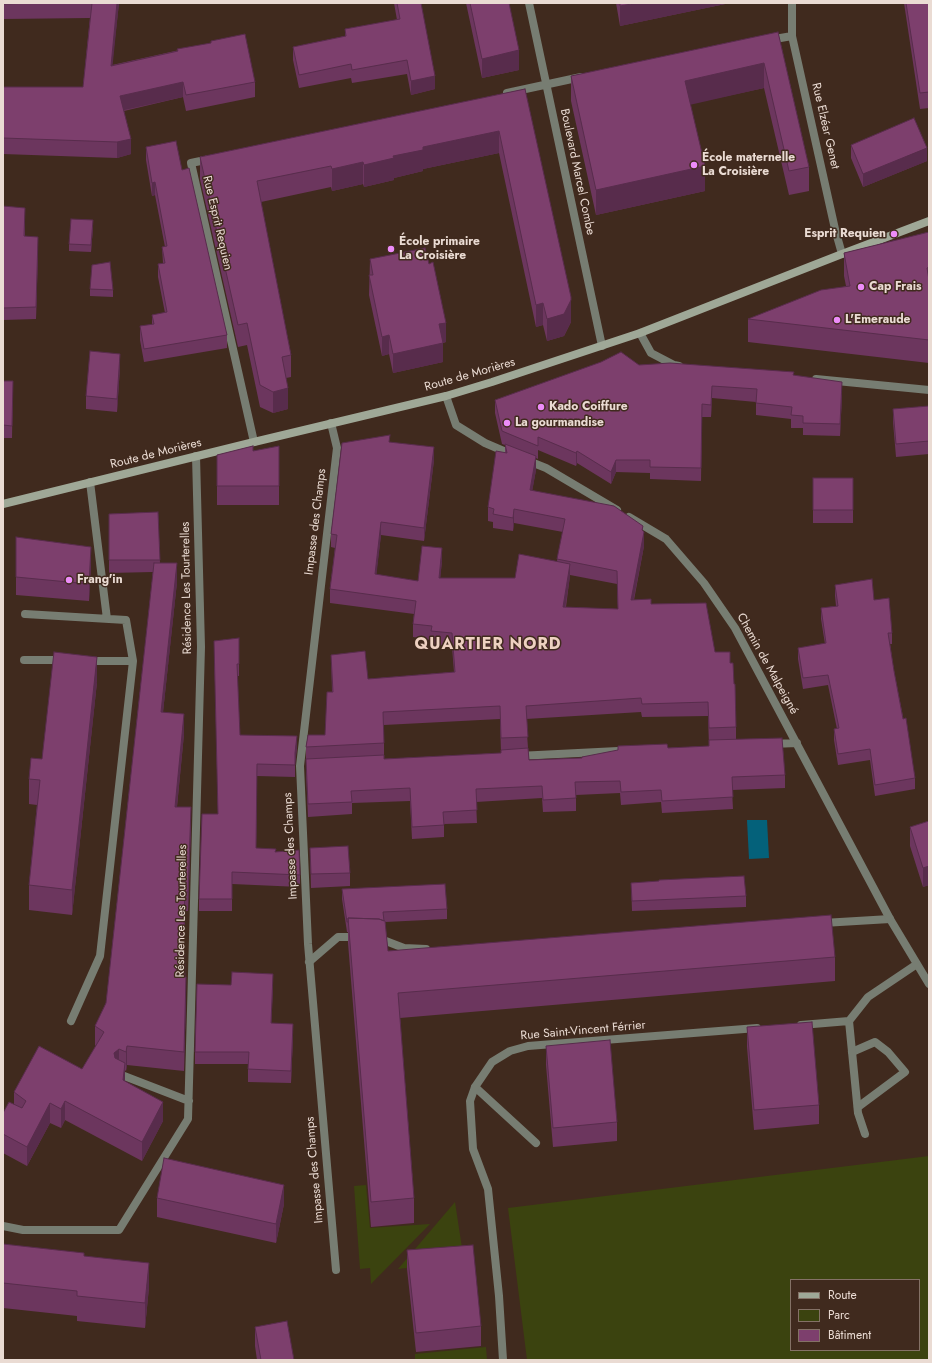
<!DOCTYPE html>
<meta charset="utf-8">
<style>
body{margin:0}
#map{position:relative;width:932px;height:1363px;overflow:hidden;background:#402a1e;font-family:Jost,sans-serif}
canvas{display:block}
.frame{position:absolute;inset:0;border:4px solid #eadbd3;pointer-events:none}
.legend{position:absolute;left:790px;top:1279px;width:130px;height:72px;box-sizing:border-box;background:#402a1e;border:1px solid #847166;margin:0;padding:5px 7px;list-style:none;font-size:12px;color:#eadbd3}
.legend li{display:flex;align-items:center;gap:8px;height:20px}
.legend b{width:20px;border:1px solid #847166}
</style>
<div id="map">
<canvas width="932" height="1363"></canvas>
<div class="frame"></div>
<ul class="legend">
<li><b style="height:5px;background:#9fa897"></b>Route</li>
<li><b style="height:11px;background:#3b430f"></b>Parc</li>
<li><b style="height:11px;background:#7d3f6d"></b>Bâtiment</li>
</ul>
</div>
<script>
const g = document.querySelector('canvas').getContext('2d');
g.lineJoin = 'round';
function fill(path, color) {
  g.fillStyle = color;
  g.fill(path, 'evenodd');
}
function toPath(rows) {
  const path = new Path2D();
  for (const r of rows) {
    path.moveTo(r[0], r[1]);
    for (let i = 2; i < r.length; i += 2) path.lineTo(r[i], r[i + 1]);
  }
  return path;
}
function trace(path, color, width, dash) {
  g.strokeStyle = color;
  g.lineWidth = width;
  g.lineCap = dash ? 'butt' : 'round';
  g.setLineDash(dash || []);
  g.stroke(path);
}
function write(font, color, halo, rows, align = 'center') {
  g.font = font + ' Jost,sans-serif';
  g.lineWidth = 3;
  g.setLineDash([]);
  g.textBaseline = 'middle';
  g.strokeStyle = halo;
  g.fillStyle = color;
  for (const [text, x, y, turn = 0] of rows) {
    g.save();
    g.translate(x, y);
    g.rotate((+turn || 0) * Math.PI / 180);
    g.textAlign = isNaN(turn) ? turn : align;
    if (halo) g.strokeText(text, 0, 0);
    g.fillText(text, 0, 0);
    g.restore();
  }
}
const green = toPath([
 [929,1156,929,1360,527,1360,508,1208],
 [791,1280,919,1280,919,1350,791,1350],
 [366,1185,370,1228,430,1224,371,1284,370,1268,360,1269,354,1186],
 [455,1202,464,1261,398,1269],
 [486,1347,487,1360,415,1360,415,1354]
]);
const water = toPath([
 [747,820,767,820,769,858,749,859]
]);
const lane = toPath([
 [90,482,107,619],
 [25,614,126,620,133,661,100,956,71,1021],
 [24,660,62,660],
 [88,661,133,661],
 [823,923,890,919],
 [378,938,404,948,426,949],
 [309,962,338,937,358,937],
 [852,1052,875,1042,888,1052,905,1072,858,1107],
 [119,1074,189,1101],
 [475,1087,536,1143],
 [3,1226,23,1230,119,1230,188,1119,201,647,196,456]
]);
const street = toPath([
 [529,3,602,346],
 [792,3,792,36,835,229,842,254],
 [769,40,792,36],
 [507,93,581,77],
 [210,159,191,163,254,442],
 [640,333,651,353,674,365,679,366],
 [816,379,929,390],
 [446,396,456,425,485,443,513,455],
 [331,423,337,448,300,766,308,944,336,1270],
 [526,460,546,468,617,510],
 [629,517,666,539,704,583,735,628,890,919,929,984],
 [772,744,797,743],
 [518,756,618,751],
 [849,1021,858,1113,865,1134],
 [801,1025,849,1021,868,997,917,964],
 [503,1360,499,1296,488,1189,473,1149,470,1101,475,1087,492,1062,510,1051,528,1046,757,1028]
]);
const secondary = toPath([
 [3,504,254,442,446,396,492,382,640,333,842,254,929,221]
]);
const wall = toPath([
 [3,3,119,3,112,65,211,43,211,41,255,82,255,97,186,111,183,97,124,111,131,154,117,158,3,154,3,87,83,87,90,18,3,19],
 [394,3,421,3,435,89,411,95,407,74,352,83,351,78,299,88,293,60,293,47,345,36,345,29,397,20],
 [466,3,509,3,519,70,482,78],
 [616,3,730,3,620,26],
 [904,3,929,3,929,108,920,109],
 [778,32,809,167,809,191,789,195,764,88,690,104,705,191,596,215,571,101,571,76],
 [525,89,571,322,564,336,547,341,543,325,536,327,499,153,423,169,423,171,394,178,394,180,364,187,363,184,332,191,331,187,261,202,291,355,291,377,286,378,288,409,273,413,260,407,247,345,238,347,200,179,200,157],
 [851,145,927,161,863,187,851,158],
 [146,147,182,170,227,335,227,348,144,362,140,340,140,326,152,325,152,315,165,313,158,277,158,264,163,263,162,247,165,247,155,195,152,196,146,160],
 [3,206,25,220,25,236,38,249,36,319,3,320],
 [93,227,91,252,69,251,69,244],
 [929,232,929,363,748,342,748,319,846,286,844,276,844,253],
 [370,259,446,342,443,343,443,362,393,373,389,354,382,356,369,295],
 [90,289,113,290,113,297,90,296],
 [639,365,794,375,842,395,840,436,803,435,803,428,791,428,791,419,756,415,756,402,712,398,711,417,702,417,701,481,650,479,650,473,616,472,611,484,577,463,576,466,538,450,538,459,536,458,536,470,532,491,643,531,644,546,634,600,651,604,730,663,734,684,736,727,736,739,785,775,785,788,732,790,733,809,662,813,661,802,621,805,620,793,576,795,576,811,543,812,542,798,476,802,477,823,444,824,444,837,412,839,410,801,352,803,352,814,308,817,306,771,306,747,325,735,332,692,331,655,368,679,454,672,452,647,431,644,431,640,413,637,413,624,414,614,330,603,330,589,335,548,331,547,331,534,390,442,434,460,424,541,381,535,376,575,418,581,442,561,440,578,515,578,557,561,563,532,514,523,513,531,493,528,493,522,488,521,488,507,505,453,505,445,502,444,495,413,495,400],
 [570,575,617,584,618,609,566,607],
 [641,712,642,717,708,716,709,746,668,748,582,758,529,760,528,748,526,719],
 [500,719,501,753,384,759,384,725],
 [120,367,117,412,86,409,86,396],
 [3,381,13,381,12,438,3,438],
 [929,406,929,454,896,457,893,422,893,409],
 [279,446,279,505,217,505,217,455,253,451],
 [813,478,853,478,853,523,813,523],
 [158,512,160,563,177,582,163,712,184,734,177,807,191,826,188,911,185,911,185,930,184,930,185,977,186,996,184,1071,127,1065,126,1071,125,1070,125,1082,163,1121,142,1161,65,1120,61,1128,50,1123,27,1166,3,1153,3,1113,14,1105,14,1092,82,1069,96,1046,95,1045,95,1026,106,1003,153,572,109,573,109,514],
 [16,537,91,564,89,601,16,595],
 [835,585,874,600,892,633,892,644,890,644,894,671,915,778,915,789,875,796,870,760,838,765,834,740,834,729,837,729,828,685,803,689,798,659,798,648,825,644,821,619,821,608,836,606,835,596],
 [239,638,239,676,237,676,240,735,297,748,295,762,295,777,257,776,256,848,276,852,300,875,300,887,232,884,232,911,199,911,199,899,218,814,214,641],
 [97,682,72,915,29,910,29,885,37,805,29,804,29,779,42,759],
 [929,821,929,885,923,887,910,846,910,827],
 [310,848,350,873,350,886,311,888],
 [659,881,746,896,746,907,632,911,631,883],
 [342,889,447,909,447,919,385,922,388,951,835,957,835,981,400,1018,414,1198,414,1223,371,1227,348,943,348,932,347,932,342,899],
 [273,986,271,1023,293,1036,291,1083,248,1082,248,1064,195,1064,195,1052],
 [747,1027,819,1105,819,1124,754,1130,747,1047],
 [546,1046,617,1122,617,1141,553,1147,546,1065],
 [157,1198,284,1204,276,1243,157,1217],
 [3,1244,84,1256,149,1287,145,1328,77,1321,77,1316,3,1308],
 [407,1250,481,1326,481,1346,416,1352,407,1269],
 [255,1327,294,1360,257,1360,255,1346]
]);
const shadedWall = toPath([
 [117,3,119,3,111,81,111,66],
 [637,3,730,3,620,26,620,6],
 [519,50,519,70,482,78,482,59],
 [764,63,764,88,685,106,685,81],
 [435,76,435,89,411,95,411,81],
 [183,82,183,97,120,111,120,96],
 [499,131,499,153,423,169,423,171,394,178,394,180,364,187,364,165,423,147],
 [131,139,131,154,117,158,117,142],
 [927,148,927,161,863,187,863,174],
 [363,162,363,184,332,191,332,169],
 [705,166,705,191,596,215,596,190],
 [155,182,155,195,152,196,152,183],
 [93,220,93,227,91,252,91,245],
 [38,237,38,249,36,319,36,307],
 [571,300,571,322,564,336,547,341,547,319],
 [543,303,543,325,536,327,536,305],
 [446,323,446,342,439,344,439,324],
 [389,335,389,354,382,356,382,337],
 [443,343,443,362,393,373,393,354],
 [120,354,120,367,117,412,117,399],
 [842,382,842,395,840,436,840,424],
 [712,386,712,398,711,417,711,405],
 [288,388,288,409,273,413,273,392],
 [434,447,434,460,424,541,424,528],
 [577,451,577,463,576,466,576,453],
 [536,456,536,470,530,504,530,490],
 [616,460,616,472,611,484,611,472],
 [514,509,514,523,513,531,513,518],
 [381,522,381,535,375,588,375,574],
 [643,526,643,537,644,532,644,546,631,613,631,600],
 [91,547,91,564,89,601,89,584],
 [442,548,442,561,439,592,439,578],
 [177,563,177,582,161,731,161,712],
 [570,564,570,577,563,621,563,607],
 [97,657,97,682,72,915,72,890],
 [184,714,184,734,175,826,175,807],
 [297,736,297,748,295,765,295,753],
 [191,807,191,826,188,911,188,892],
 [929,866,929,885,923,887,923,868],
 [273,974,273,986,271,1035,271,1023],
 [186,977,186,996,184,1071,184,1052],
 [293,1024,293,1036,291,1083,291,1071],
 [127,1046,127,1065,126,1071,126,1052],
 [119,1049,119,1069,114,1072,114,1053],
 [125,1063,125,1082,123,1080],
 [65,1101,65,1120,61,1128,61,1109],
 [163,1102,163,1121,142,1161,142,1142],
 [50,1103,50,1123,27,1166,27,1147],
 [284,1185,284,1204,276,1243,276,1224],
 [149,1263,149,1287,145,1328,145,1303]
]);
const building = toPath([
 [3,3,33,3,3,4,3,3],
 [92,3,117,3,111,66,178,51,177,49,211,43,211,41,245,34,255,82,186,95,183,82,120,96,131,139,117,142,3,138,3,87,83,87,92,3],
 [397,3,421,3,435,76,411,81,407,60,352,70,351,64,299,75,293,47,346,36,345,29,400,19,397,3],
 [470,3,509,3,519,50,482,59,470,3],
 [620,3,637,3,620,6,620,3],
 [906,3,929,3,929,92,920,93,906,3],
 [778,32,809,167,789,171,764,63,685,81,705,166,596,190,571,76,778,32],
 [525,89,571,297,571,300,564,314,547,319,543,303,536,305,499,131,423,147,423,150,393,156,394,158,364,165,363,162,332,169,331,166,257,181,291,355,282,357,288,388,273,392,260,385,247,323,238,325,200,157,525,89],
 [914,118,927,148,863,174,851,145,914,118],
 [176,141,182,170,189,168,227,335,144,349,140,326,154,324,152,315,167,312,158,264,165,263,162,247,167,246,155,182,152,183,146,147,176,141],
 [3,206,25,208,24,236,38,237,36,307,3,308,3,206],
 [71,219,93,220,91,245,69,244,71,219],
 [929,232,929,267,927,268,929,280,929,340,748,319,821,290,850,286,844,253,929,232],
 [425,248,429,264,433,262,446,323,439,324,443,343,393,354,389,335,382,337,369,275,373,275,370,259,425,248],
 [110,262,113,290,90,289,92,265,110,262],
 [90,351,120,354,117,399,86,396,90,351],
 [621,352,639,365,670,363,794,372,793,375,842,382,840,424,803,423,803,416,791,415,792,407,756,403,757,389,712,386,711,405,702,404,701,468,650,467,650,460,616,460,611,472,577,451,576,453,538,437,538,446,502,431,495,400,601,362,621,352],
 [3,381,13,381,12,426,3,425,3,381],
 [929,406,929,441,896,444,893,409,929,406],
 [390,435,389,442,434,447,424,528,381,522,375,574,418,581,422,546,442,548,439,578,515,578,519,554,570,564,563,607,618,609,617,571,557,559,565,519,514,509,513,518,493,514,494,509,488,507,496,451,507,453,505,444,536,456,530,490,614,506,643,526,642,530,644,532,631,600,651,599,651,604,706,603,715,652,730,652,730,663,733,663,734,684,735,684,736,727,709,728,708,702,642,704,641,698,526,706,528,737,501,738,500,706,383,712,384,743,306,747,308,735,325,735,327,692,333,692,331,655,365,651,368,679,455,672,452,633,431,631,432,626,413,624,416,601,330,589,337,535,331,534,342,443,390,435],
 [253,446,253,451,279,446,279,486,217,486,217,455,253,446],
 [813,478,853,478,853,510,813,510,813,478],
 [158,512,160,560,109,560,109,514,158,512],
 [16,537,91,547,89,584,16,577,16,537],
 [154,563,177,563,161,712,184,714,175,807,191,807,188,892,184,892,185,911,184,911,185,977,186,977,184,1052,127,1046,126,1052,119,1049,114,1053,115,1058,125,1063,123,1080,163,1102,142,1142,65,1101,61,1109,50,1103,27,1147,3,1134,3,1113,9,1102,22,1108,26,1101,14,1092,39,1046,82,1069,104,1032,95,1026,106,1003,154,563],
 [872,579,874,600,889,598,892,633,888,633,894,671,903,719,906,718,915,778,875,785,870,749,838,754,834,729,839,728,828,675,803,678,798,648,826,643,821,608,838,606,835,585,872,579],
 [239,638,239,664,237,664,240,735,297,736,295,753,295,765,257,764,256,848,276,849,275,852,299,850,300,875,232,872,232,899,199,899,202,814,218,814,214,641,239,638],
 [54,652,97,657,72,890,29,885,40,780,29,779,31,758,42,759,54,652],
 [782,738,785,775,732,777,733,797,662,801,661,790,621,792,620,781,575,782,576,798,543,800,542,786,476,789,477,810,443,812,444,825,412,827,410,788,351,791,352,802,308,804,306,759,384,755,384,759,501,753,501,750,528,748,529,760,582,758,582,757,618,750,618,746,667,744,668,748,709,746,709,740,782,738],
 [929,821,929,866,923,868,910,827,929,821],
 [348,846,350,873,311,874,310,848,348,846],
 [744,876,746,896,632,901,631,883,659,881,659,880,744,876],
 [445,884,447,909,383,912,384,921,379,919,348,918,348,922,347,922,342,889,445,884],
 [831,915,835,957,398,993,414,1198,371,1202,348,918,379,919,385,921,388,951,831,915],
 [232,972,273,974,271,1023,293,1024,291,1071,248,1069,249,1052,195,1052,197,984,231,985,232,972],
 [812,1022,819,1105,754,1110,747,1027,812,1022],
 [610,1040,617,1122,553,1128,546,1046,610,1040],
 [164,1158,284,1185,276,1224,157,1198,164,1158],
 [3,1244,84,1253,84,1256,149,1263,145,1303,77,1296,77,1291,3,1283,3,1244],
 [473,1245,481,1326,416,1333,407,1250,473,1245],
 [287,1321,294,1360,261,1360,255,1327,287,1321]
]);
const markers = [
 [694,165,4,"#ed8cf9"],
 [894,234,4,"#ed8cf9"],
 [391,249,4,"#ed8cf9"],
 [861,287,4,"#ed8cf9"],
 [837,320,4,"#ed8cf9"],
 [541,407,4,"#ed8cf9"],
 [507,423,4,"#ed8cf9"],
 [69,580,4,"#ed8cf9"]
];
const streetNames = [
 ["Rue Elzéar Genet",825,126,77],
 ["Boulevard Marcel Combe",577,172,78],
 ["Rue Esprit Requien",217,223,77],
 ["Route de Morières",470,375,-16],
 ["Route de Morières",156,454,-14],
 ["Impasse des Champs",316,522,-83],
 ["Résidence Les Tourterelles",187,588,-91],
 ["Chemin de Malpeigné",767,664,61],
 ["Impasse des Champs",291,846,-93],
 ["Résidence Les Tourterelles",182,911,-89],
 ["Rue Saint-Vincent Férrier",583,1031,-5],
 ["Impasse des Champs",315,1170,-95]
];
const poiNames = [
 ["École maternelle",702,158],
 ["La Croisière",702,172],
 ["Esprit Requien",886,234,"right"],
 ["École primaire",399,242],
 ["La Croisière",399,256],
 ["Cap Frais",869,287],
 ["L'Emeraude",845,320],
 ["Kado Coiffure",549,407],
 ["La gourmandise",515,423],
 ["Frang'in",77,580]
];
const districtNames = [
 ["QUARTIER NORD",488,645]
];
fill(green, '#3b430f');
fill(water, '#04617a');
trace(lane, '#777d72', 8);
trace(street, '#777d72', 8);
trace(secondary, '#9fa897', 8);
fill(wall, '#6c365e');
fill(shadedWall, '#582c4c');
fill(building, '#7d3f6d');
trace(building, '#582c4c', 1);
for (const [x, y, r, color] of markers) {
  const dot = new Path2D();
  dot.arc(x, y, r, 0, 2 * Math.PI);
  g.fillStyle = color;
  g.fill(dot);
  trace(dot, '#402a1e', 1.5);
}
write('12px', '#eadbd3', '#402a1e', streetNames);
write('bold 12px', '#eadbd3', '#402a1e', poiNames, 'left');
g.letterSpacing = '1px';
write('bold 16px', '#eed1c1', '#402a1e', districtNames);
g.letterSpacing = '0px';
</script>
